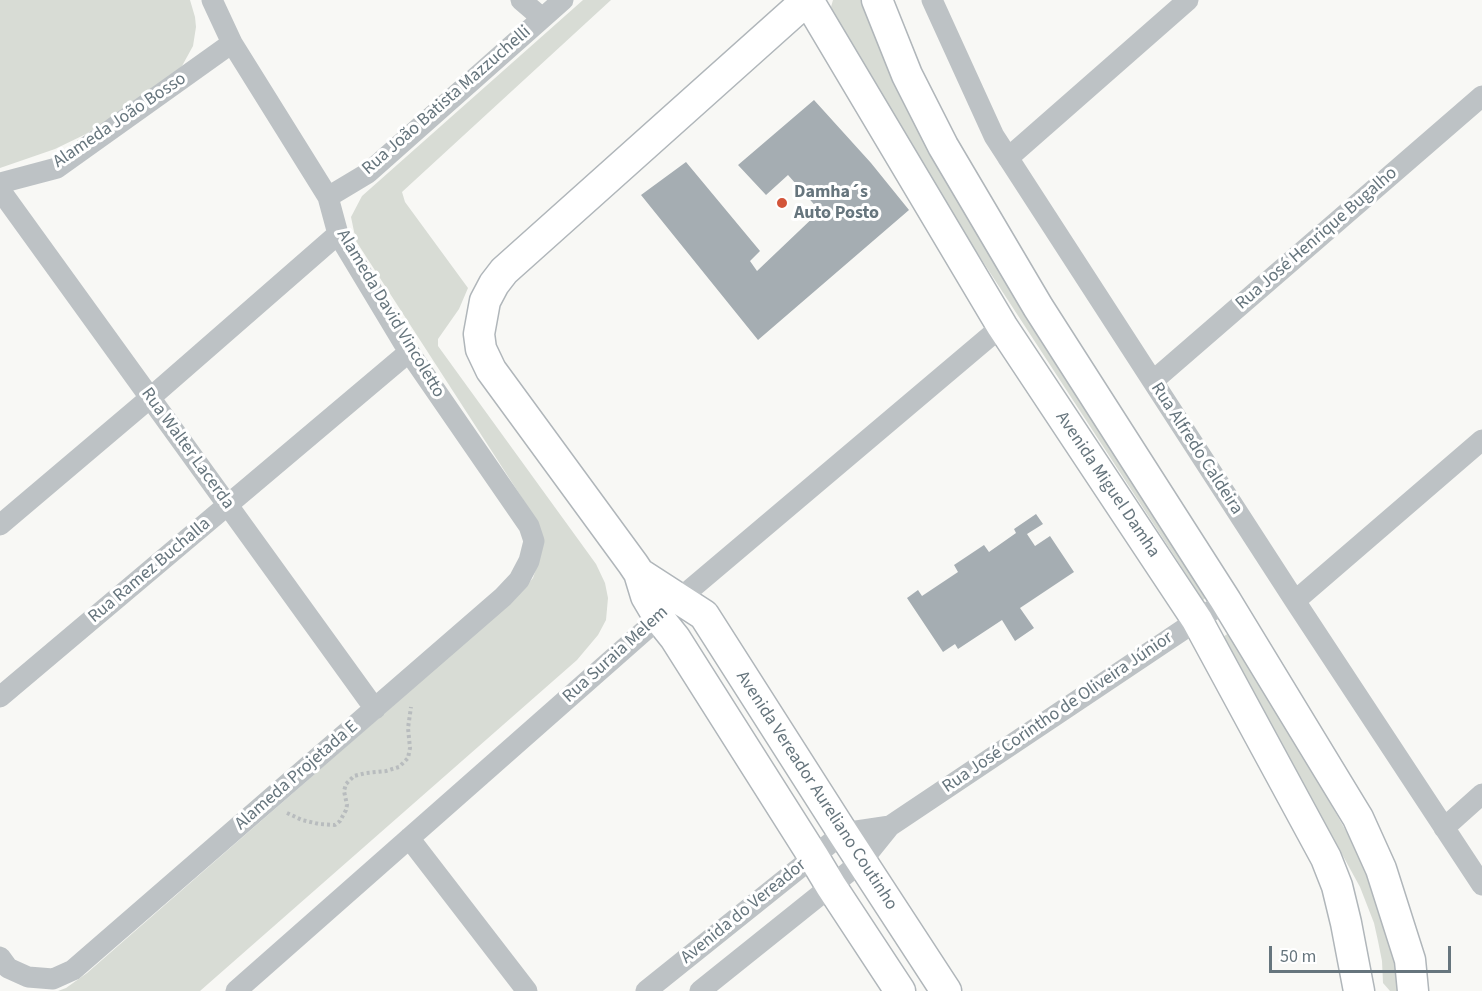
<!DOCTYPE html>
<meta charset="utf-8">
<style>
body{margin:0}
#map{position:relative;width:1482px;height:991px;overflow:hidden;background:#f8f8f5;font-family:"Source Sans 3",sans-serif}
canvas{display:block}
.scale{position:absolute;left:1269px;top:946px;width:182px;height:27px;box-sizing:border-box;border:3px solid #66757d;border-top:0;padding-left:8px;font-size:18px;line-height:21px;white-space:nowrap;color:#66757d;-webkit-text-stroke:4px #fff;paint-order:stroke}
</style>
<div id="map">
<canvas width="1482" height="991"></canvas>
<div class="scale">50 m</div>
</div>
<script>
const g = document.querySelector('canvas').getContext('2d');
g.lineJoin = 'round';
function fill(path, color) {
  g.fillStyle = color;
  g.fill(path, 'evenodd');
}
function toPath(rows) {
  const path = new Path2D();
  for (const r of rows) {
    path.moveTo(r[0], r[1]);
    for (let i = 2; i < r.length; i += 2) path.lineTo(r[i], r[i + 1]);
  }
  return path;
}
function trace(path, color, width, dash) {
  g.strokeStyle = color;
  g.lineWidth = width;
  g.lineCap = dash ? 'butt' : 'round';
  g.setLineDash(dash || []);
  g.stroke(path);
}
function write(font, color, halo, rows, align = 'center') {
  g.font = font + ' "Source Sans 3",sans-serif';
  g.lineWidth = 6;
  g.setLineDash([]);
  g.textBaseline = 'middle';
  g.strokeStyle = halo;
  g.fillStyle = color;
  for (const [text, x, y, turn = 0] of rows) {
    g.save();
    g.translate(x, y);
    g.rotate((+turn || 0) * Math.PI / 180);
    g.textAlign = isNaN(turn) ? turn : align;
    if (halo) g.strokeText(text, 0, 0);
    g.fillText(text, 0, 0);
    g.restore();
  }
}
const green = toPath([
 [0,0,190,0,195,17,196,27,193,46,182,66,159,86,86,134,55,149,0,168],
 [583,0,611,0,402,192,405,202,468,288,459,309,438,339,438,346,596,564,605,583,608,598,606,620,598,635,577,660,200,991,58,991,66,988,87,973,514,600,533,578,537,566,533,515,356,241,351,217,362,196],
 [833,0,871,0,1214,592,1203,600,933,185,833,20,831,7],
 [1233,630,1360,856,1370,879,1396,955,1400,991,1390,991,1383,983,1382,961,1378,941,1374,923,1360,887,1223,637]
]);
const building = toPath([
 [814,100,871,163,909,210,758,340,641,195,686,162,760,251,750,261,757,271,820,211,788,175,766,195,738,165],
 [1036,514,1043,524,1027,534,1035,546,1050,536,1074,572,1020,608,1034,628,1015,641,1002,620,958,649,955,644,943,652,907,598,918,590,922,596,958,572,954,565,984,545,989,552,1016,533,1014,529]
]);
const path = toPath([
 [287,813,302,820,319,824,335,825,340,821,346,810,347,805,344,791,346,784,354,776,366,773,386,771,399,767,408,758,410,748,408,728,411,707]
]);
const street = toPath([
 [521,0,542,18],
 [932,0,994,136,1295,601,1482,885],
 [1008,158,1188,0],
 [0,183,57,168,232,43],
 [0,190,375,709],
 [328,197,368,173,563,0],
 [1153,381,1482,96],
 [0,525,150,398,338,234],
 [1295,601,1482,440],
 [0,697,409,352],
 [1444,828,1482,794],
 [409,838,527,991],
 [0,957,8,968,28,977,53,979,73,970,503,597,519,580,529,561,534,541,529,526,409,352,338,234,328,197,232,43,212,0],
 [236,991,659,618,679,599,1002,326],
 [646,991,843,833,890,826],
 [700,991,861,862,890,826,1226,601]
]);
const secondary = toPath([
 [807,0,504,271,494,284,485,301,479,334,481,349,491,370,633,564,639,573,646,596,659,618,675,638,813,856,831,886,900,991],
 [808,0,1002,326,1197,620,1326,858,1337,886,1346,923,1359,991],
 [877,0,907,75,943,146,1038,307,1226,601,1358,818,1381,869,1395,913,1410,960,1413,991],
 [639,573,704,615,843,833,946,991]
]);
const markers = [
 [782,203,6,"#d3553a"]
];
const streetNames = [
 ["Rua João Batista Mazzuchelli",447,101,-41],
 ["Alameda João Bosso",120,121,-34],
 ["Rua José Henrique Bugalho",1317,239,-41],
 ["Alameda David Vincoletto",390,314,59],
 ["Rua Walter Lacerda",187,449,54],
 ["Rua Alfredo Caldeira",1196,449,57],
 ["Avenida Miguel Damha",1107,485,56],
 ["Rua Ramez Buchalla",150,571,-40],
 ["Rua Suraia Melem",616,655,-42],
 ["Rua José Corintho de Oliveira Júnior",1058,713,-34],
 ["Alameda Projetada E",297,776,-41],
 ["Avenida Vereador Aureliano Coutinho",816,791,57],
 ["Avenida do Vereador",744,912,-39]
];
const poiNames = [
 ["Damha´s",794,193],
 ["Auto Posto",794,214]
];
fill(green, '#d8dcd5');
fill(building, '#a5adb2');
trace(secondary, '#b0b6ba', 33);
trace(path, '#b8bcbe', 4, [3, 3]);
trace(street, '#bdc2c5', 21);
trace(secondary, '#fff', 30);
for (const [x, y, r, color] of markers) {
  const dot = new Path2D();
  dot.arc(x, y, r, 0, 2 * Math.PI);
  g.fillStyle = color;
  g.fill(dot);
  trace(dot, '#fff', 2);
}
write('18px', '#66757d', '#fff', streetNames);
write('bold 18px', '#66757d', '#fff', poiNames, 'left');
</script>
